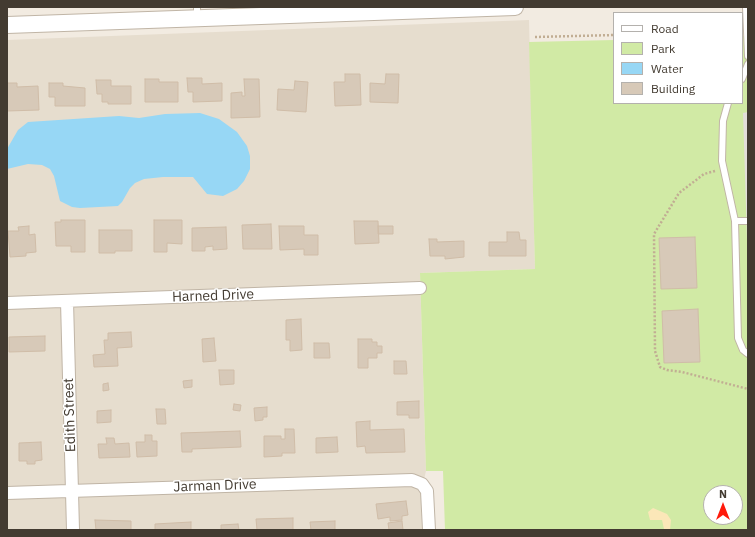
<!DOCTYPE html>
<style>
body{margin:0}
#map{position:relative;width:755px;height:537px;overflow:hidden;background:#f2ebe1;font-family:"IBM Plex Sans",sans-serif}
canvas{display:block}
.frame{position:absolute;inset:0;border:8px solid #433b31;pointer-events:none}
.legend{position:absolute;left:613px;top:12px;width:130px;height:92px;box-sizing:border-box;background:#fff;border:1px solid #b4b1ad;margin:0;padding:5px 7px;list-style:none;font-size:12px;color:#433b31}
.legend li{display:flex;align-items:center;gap:8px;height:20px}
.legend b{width:20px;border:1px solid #b4b1ad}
.north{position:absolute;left:703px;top:485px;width:40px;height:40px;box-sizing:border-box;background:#fff;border:1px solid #b4b1ad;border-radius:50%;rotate:0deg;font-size:11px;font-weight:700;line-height:16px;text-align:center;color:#433b31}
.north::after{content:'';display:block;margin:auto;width:14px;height:18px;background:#ff1a0b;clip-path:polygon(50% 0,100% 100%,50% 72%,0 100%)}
</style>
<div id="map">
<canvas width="755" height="537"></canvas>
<div class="frame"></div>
<ul class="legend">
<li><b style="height:5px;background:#fff"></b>Road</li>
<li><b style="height:11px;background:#d1eaa5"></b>Park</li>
<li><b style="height:11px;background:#97d7f5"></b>Water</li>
<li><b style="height:11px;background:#d7c9b8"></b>Building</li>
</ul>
<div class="north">N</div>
</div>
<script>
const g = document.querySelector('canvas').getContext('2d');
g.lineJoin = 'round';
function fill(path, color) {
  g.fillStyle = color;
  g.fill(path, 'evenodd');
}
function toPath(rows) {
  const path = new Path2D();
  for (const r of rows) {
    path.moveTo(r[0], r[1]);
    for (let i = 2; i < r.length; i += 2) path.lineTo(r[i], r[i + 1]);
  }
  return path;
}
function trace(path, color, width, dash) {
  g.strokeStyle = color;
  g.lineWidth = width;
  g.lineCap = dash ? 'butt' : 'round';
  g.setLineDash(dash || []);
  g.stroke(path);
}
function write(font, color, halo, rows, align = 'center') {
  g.font = font + ' "IBM Plex Sans",sans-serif';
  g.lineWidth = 3;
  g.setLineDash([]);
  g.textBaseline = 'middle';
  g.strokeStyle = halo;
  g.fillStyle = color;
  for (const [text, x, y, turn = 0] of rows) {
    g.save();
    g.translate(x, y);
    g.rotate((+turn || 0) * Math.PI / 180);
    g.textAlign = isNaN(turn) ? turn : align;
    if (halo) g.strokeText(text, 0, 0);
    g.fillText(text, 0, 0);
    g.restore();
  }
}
const residential = toPath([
 [529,20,535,269,420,273,426,471,421,492,422,530,7,530,7,40]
]);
const green = toPath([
 [742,36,748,36,748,530,445,530,443,471,426,471,420,273,535,269,529,42,614,40,614,103,742,103],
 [711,493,735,493,735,517,711,517]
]);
const sand = toPath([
 [653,508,667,514,671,520,670,530,664,529,662,520,650,520,648,512]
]);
const parking = toPath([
 [748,112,748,272,743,113]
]);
const water = toPath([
 [200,113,219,119,237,132,247,146,250,156,250,169,244,181,237,189,223,196,207,194,193,177,163,177,144,179,135,183,130,188,122,202,118,206,80,208,72,207,60,201,54,176,50,169,42,165,28,164,7,169,7,149,18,130,28,122,119,116,139,118,165,114]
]);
const building = toPath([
 [345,74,360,74,361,105,335,106,334,82,345,82,345,74],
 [386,74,399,74,398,103,370,102,370,83,385,84,386,74],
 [187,78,202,78,202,84,222,83,222,101,193,102,193,92,188,92,187,78],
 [145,79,159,79,159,82,178,82,178,102,145,102,145,79],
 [244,79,259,79,260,117,231,118,231,93,242,92,242,96,245,96,244,79],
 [96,80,111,80,111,86,131,86,131,104,108,104,108,102,102,102,102,94,97,94,96,80],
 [295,81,308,82,306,112,277,110,278,89,294,90,295,81],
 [7,83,17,83,17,87,38,86,39,110,7,111,7,83],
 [49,83,63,83,63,86,85,88,85,106,55,106,55,97,49,97,49,83],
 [61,220,85,220,85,252,71,252,71,246,56,246,55,222,61,222,61,220],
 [154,220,182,220,182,244,167,243,167,252,154,252,154,220],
 [354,221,378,221,379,243,355,244,354,221],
 [271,224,272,249,243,249,242,225,271,224],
 [29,226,29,235,35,234,36,252,26,253,26,256,10,257,8,231,19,231,18,227,29,226],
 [279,226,304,226,304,235,318,235,318,255,304,255,304,249,280,250,279,226],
 [378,226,393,226,393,234,378,234,378,226],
 [226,227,227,249,213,250,213,246,205,247,205,251,192,251,192,228,226,227],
 [99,230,132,230,132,251,115,251,115,253,99,253,99,230],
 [507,232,519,232,520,240,526,240,526,256,489,256,489,242,507,242,507,232],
 [695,237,697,288,661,289,659,238,695,237],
 [429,239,437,239,437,242,464,241,464,257,445,259,445,256,430,256,429,239],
 [698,309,700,362,664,363,662,311,698,309],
 [301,319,302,350,290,351,290,340,286,340,286,320,301,319],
 [131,332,132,347,117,348,118,366,94,367,93,355,105,354,104,340,108,340,108,333,131,332],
 [45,336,45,351,9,352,9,337,45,336],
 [214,338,216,361,203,362,202,339,214,338],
 [358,339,372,339,372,342,377,342,377,346,382,346,382,353,377,353,377,358,368,358,368,368,358,368,358,339],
 [314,343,329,343,330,358,314,358,314,343],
 [394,361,406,361,407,374,394,374,394,361],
 [219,370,234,370,234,384,220,385,219,370],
 [192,380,192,387,184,388,183,381,192,380],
 [108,383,109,390,103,391,103,384,108,383],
 [419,401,419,418,409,418,409,415,397,415,397,402,419,401],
 [234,404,241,405,240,411,233,410,234,404],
 [267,407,267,417,263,417,263,420,255,421,254,408,267,407],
 [156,409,165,409,166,424,157,424,156,409],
 [111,410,111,422,97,423,97,411,111,410],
 [370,421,370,430,404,429,405,452,366,453,365,446,357,447,356,422,370,421],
 [285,429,294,429,295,453,282,453,282,456,264,457,264,436,281,436,281,439,285,439,285,429],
 [240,431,241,447,192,449,192,452,182,452,181,433,240,431],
 [145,435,152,435,152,441,157,441,157,456,137,457,136,442,145,442,145,435],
 [337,437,338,452,316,453,316,438,337,437],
 [106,438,114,438,115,444,129,443,130,457,99,458,98,444,107,444,106,438],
 [41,442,42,460,35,461,35,464,27,464,27,461,19,461,19,443,41,442],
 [406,501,408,515,402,516,402,520,390,521,390,517,378,519,376,504,406,501],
 [293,518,293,530,257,530,256,519,293,518],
 [95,520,131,521,131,530,96,530,95,520],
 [335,521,335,530,311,530,310,522,335,521],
 [402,521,403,530,389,530,388,523,402,521],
 [191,522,191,530,155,530,155,524,191,522],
 [238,524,239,530,221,530,221,525,238,524]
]);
const path = toPath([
 [535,37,614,35],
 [715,171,704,174,679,193,654,234,655,351,660,367,667,370,682,372,748,389]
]);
const service = toPath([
 [197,7,197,17],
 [746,7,748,56],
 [742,79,748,64],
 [728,103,723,121,722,161,735,221,738,338,743,350,748,354],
 [735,221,748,221]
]);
const minor = toPath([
 [67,301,73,530],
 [7,303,420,288],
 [7,493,412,480,422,484,427,491,429,530]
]);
const tertiary = toPath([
 [7,25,515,7]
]);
const streetNames = [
 ["Harned Drive",213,296,-2],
 ["Edith Street",70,415,-92],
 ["Jarman Drive",215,486,-2]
];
fill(residential, '#e6ddce');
fill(green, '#d1eaa5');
fill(sand, '#fbe7b8');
fill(parking, '#e2deda');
fill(water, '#97d7f5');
fill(building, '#d7c9b8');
trace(building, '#d0bda8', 1);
trace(service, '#c0b5a6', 8);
trace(minor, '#c0b5a6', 14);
trace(tertiary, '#c0b5a6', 18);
trace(path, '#c1ad93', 2.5, [2, 2]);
trace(service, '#fff', 6);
trace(minor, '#fff', 12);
trace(tertiary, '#fff', 16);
write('14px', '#433b31', '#fff', streetNames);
</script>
